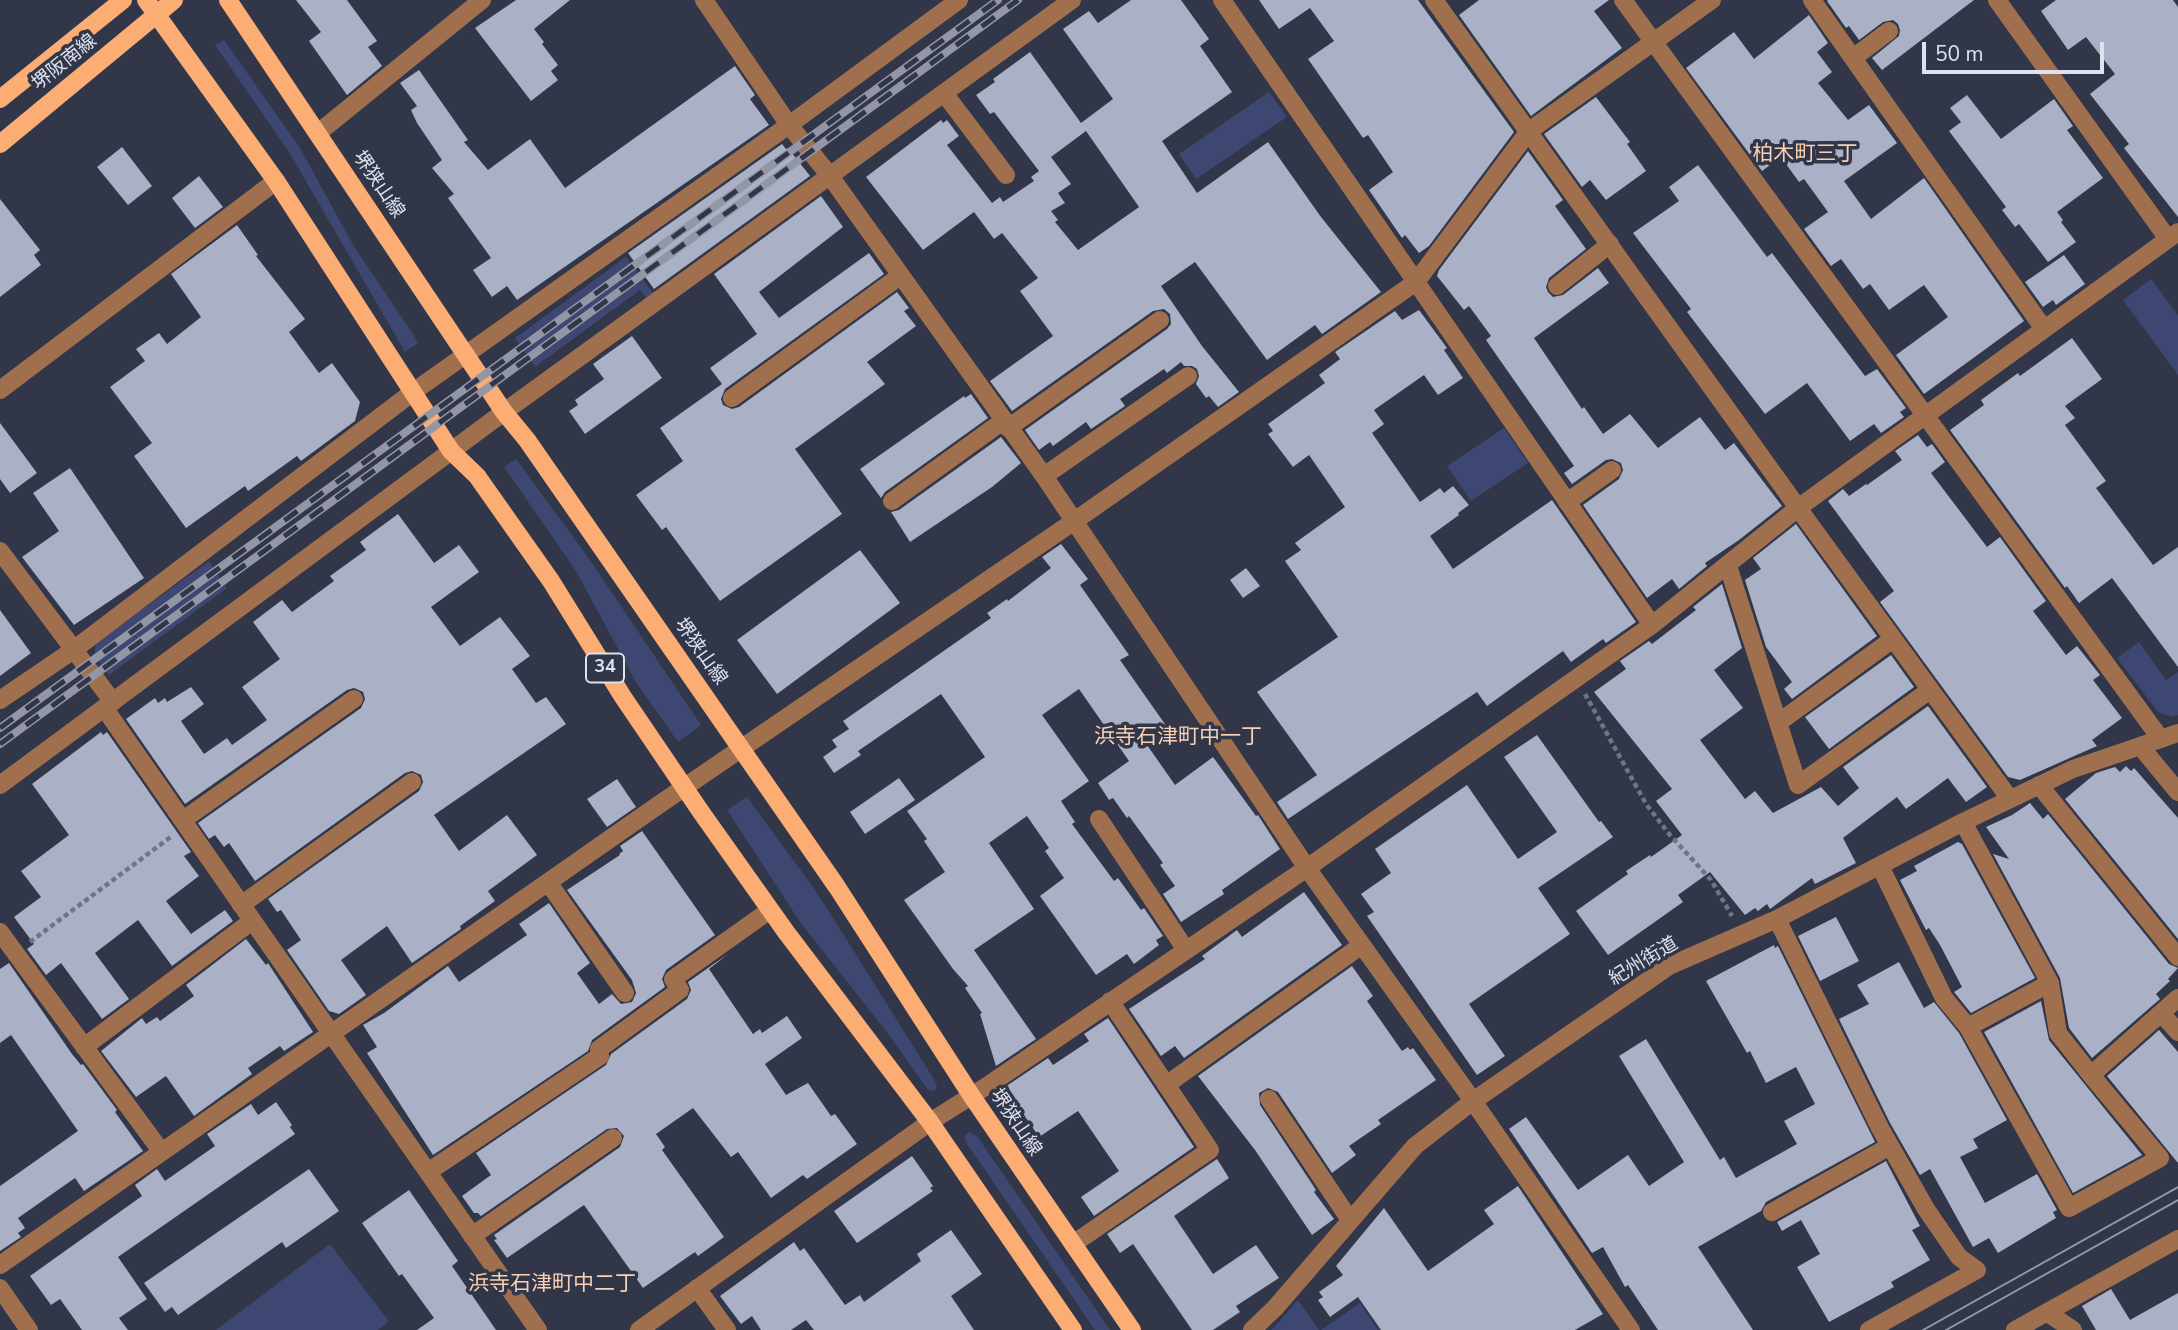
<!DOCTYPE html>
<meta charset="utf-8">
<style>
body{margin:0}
#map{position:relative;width:2178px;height:1330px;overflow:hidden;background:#313648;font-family:"Nunito Sans",sans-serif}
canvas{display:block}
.scale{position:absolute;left:1922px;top:42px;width:182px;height:32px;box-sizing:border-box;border:4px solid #dee2ed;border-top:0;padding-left:9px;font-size:21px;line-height:24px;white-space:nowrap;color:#dee2ed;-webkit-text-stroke:5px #313648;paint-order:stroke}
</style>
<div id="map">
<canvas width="2178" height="1330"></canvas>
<div class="scale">50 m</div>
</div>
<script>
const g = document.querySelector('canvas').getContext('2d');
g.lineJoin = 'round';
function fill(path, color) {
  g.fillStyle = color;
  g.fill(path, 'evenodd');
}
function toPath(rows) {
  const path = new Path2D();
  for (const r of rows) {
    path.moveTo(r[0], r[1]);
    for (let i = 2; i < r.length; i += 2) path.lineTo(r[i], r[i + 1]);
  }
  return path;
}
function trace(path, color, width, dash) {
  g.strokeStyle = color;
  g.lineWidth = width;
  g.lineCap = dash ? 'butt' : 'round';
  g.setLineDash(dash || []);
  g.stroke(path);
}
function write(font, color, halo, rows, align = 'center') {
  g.font = font + ' "Nunito Sans","Noto Sans JP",sans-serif';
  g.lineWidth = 7;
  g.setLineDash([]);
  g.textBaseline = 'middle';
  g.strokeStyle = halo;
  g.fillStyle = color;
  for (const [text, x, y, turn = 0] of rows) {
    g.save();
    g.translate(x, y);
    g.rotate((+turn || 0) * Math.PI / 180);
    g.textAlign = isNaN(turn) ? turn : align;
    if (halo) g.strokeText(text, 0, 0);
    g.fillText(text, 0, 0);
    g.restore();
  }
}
const green = toPath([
 [224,40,300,148,353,245,413,334,418,343,405,352,289,152,215,45],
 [1269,92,1287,117,1196,179,1179,154],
 [626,257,653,293,646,298,640,290,535,367,515,338],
 [2151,279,2178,315,2178,375,2123,300],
 [1504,428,1528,463,1471,501,1447,466],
 [516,459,590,560,701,725,678,742,637,684,576,571,504,467],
 [209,561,227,588,109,675,94,655,96,643],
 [2139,642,2166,680,2178,672,2178,715,2171,717,2158,712,2117,658],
 [747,797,813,887,840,929,935,1081,937,1087,934,1091,928,1090,889,1035,800,922,727,810],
 [969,1132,977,1136,1110,1330,1095,1330,965,1141,965,1135],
 [330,1244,389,1321,378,1330,216,1330],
 [1298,1300,1319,1330,1271,1330,1276,1325],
 [1360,1303,1378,1330,1321,1330]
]);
const building = toPath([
 [296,0,347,0,377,41,368,47,382,66,347,95,309,41,321,32],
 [516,0,570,0,534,29,544,42,542,44,558,65,551,71,558,80,531,101,475,28],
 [1131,0,1181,0,1209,39,1200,46,1232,92,1162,141,1197,193,1268,142,1321,217,1381,292,1322,334,1315,325,1267,360,1195,262,1161,286,1202,346,1239,392,1218,407,1209,396,1206,398,1196,384,1199,376,1197,369,1192,366,1184,366,1181,362,1167,373,1164,369,1120,399,1125,406,1091,429,1086,422,1053,446,1050,442,1039,450,1025,430,1167,329,1171,324,1170,314,1164,309,1153,311,1012,411,990,381,1053,336,1020,291,1038,278,1002,233,994,239,974,212,923,250,866,177,941,120,943,123,947,120,959,136,947,145,992,203,1000,197,1003,202,1034,181,1031,177,1039,171,994,112,990,114,976,95,995,82,993,79,1030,52,1081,123,1113,99,1063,29,1089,11,1098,23],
 [1086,131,1139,207,1078,250,1055,222,1058,220,1051,211,1065,203,1058,193,1071,184,1051,157],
 [1259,0,1418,0,1514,132,1429,246,1419,253,1405,235,1402,238,1369,190,1393,172,1368,135,1363,138,1308,59,1334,41,1310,8,1279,29],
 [1479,0,1609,0,1594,11,1622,48,1531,116,1459,15],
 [1828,0,1974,0,1882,70,1872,58,1899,36,1900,30,1898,24,1893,20,1883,22,1859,40,1849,26,1846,28,1827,1],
 [2056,0,2173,0,2178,7,2178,217,2124,148,2129,144,2090,94,2115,74,2086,37,2068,50,2041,11],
 [1809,15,1828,43,1817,52,1832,72,1818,83,1848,120,1869,105,1897,143,1844,181,1871,219,1924,178,2024,321,1924,394,1896,355,1948,317,1924,285,1889,310,1870,284,1863,289,1841,259,1831,266,1804,229,1828,212,1804,179,1799,182,1781,157,1762,171,1686,68,1734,32,1754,59],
 [735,66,755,95,750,99,769,125,517,300,507,286,492,297,473,270,491,258,448,198,454,194,432,168,442,160,417,123,411,110,417,106,400,83,419,70,468,140,464,142,488,170,530,139,565,188],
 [1967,95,2001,139,2054,99,2073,126,2067,130,2103,178,2057,212,2063,220,2061,222,2076,242,2048,262,2019,224,2015,227,2002,210,2006,207,1949,131,1961,122,1950,108],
 [1596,97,1630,142,1627,144,1646,171,1606,200,1590,180,1582,187,1544,134],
 [782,144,786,149,788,148,810,176,654,289,628,253],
 [122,147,152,186,128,205,97,167],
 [1528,151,1563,200,1555,206,1586,249,1549,278,1546,287,1548,292,1553,297,1563,295,1598,268,1609,283,1534,338,1582,409,1584,407,1603,434,1630,414,1658,448,1700,417,1725,450,1734,443,1782,506,1739,540,1705,563,1707,566,1679,589,1672,579,1647,598,1583,505,1619,479,1623,470,1621,463,1612,459,1606,460,1572,484,1564,473,1574,466,1495,353,1486,340,1491,336,1469,306,1464,310,1437,276,1439,270],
 [1698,165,1767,257,1772,253,1865,376,1877,369,1906,408,1900,412,1904,417,1881,433,1874,424,1850,441,1807,383,1765,414,1687,312,1691,309,1633,233,1679,201,1669,187],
 [199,176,223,207,195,228,172,198],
 [821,196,843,227,759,292,779,318,869,253,884,274,725,389,721,399,723,405,732,409,739,407,897,292,909,308,904,311,916,326,867,362,885,384,795,449,842,514,720,601,666,527,662,530,636,495,683,461,660,428,722,384,710,368,757,334,714,274],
 [0,199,40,250,34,255,41,265,0,297],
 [237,225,258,255,256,256,305,319,289,332,319,373,332,363,360,402,355,421,301,461,297,456,248,491,245,486,186,528,134,456,152,443,110,387,145,361,136,349,159,333,167,344,201,317,171,274],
 [2064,255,2085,284,2056,305,2053,300,2043,307,2025,282],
 [1419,310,1447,348,1444,350,1463,378,1438,395,1424,375,1374,410,1384,424,1372,433,1420,502,1440,488,1444,493,1453,486,1469,505,1458,513,1459,515,1430,536,1453,569,1552,500,1636,622,1606,643,1603,639,1571,662,1563,651,1487,706,1477,692,1288,819,1277,802,1317,775,1257,692,1338,637,1285,561,1301,550,1295,543,1345,507,1309,455,1293,467,1268,434,1273,431,1268,424,1325,383,1319,375,1340,359,1335,352,1395,311,1402,320],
 [632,336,662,378,585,434,569,411,578,405,575,400,604,379,593,364],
 [2072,338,2102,379,2065,406,2075,418,2065,425,2106,481,2096,488,2153,565,2178,547,2178,667,2112,578,2079,603,2067,586,2065,588,1950,430,1984,405,1981,400,2018,373,2020,376],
 [971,394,988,418,885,492,881,498,860,469,964,396,965,398],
 [0,423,37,473,10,493,0,479],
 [1918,435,1927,447,1932,444,1945,462,1931,473,1987,547,2000,537,2046,601,2033,611,2066,655,2077,646,2100,675,2093,680,2122,718,2092,740,2097,746,2020,780,2008,777,1880,602,1894,591,1828,501,1843,489,1849,496,1866,484,1867,485,1902,460,1895,451],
 [1001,437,1021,463,992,487,910,542,891,512,899,510],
 [70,468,144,578,74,625,22,557,59,531,33,493],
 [398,514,434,563,459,545,479,572,431,607,460,646,500,617,530,656,512,669,536,703,546,697,566,724,434,815,459,851,507,815,537,855,488,891,495,901,460,926,461,929,412,963,387,926,341,960,366,995,339,1014,329,1011,287,950,301,940,281,910,277,912,268,899,419,791,423,782,421,775,412,771,405,773,255,881,229,843,224,847,215,835,209,839,198,823,361,708,365,699,363,692,354,688,347,690,185,804,126,719,155,698,158,703,165,698,167,702,191,687,204,704,181,721,204,754,227,738,232,745,267,720,242,687,280,659,253,622,282,600,292,612,334,581,330,576,366,550,360,542],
 [1796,524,1877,636,1792,699,1784,689,1792,682,1766,647,1745,580,1761,569,1753,558],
 [1061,544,1088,579,1080,585,1129,655,1120,660,1167,727,1145,742,1175,785,1213,757,1256,816,1258,815,1280,849,1222,890,1224,894,1181,922,1163,894,1175,886,1160,865,1163,863,1129,816,1127,818,1113,798,1109,800,1098,783,1129,761,1079,689,1042,715,1089,781,1061,801,1075,822,1072,824,1114,881,1118,878,1141,910,1144,908,1163,936,1156,940,1159,945,1134,964,1127,954,1096,975,1040,896,1064,878,1045,851,1049,848,1027,816,989,843,1034,909,974,950,1036,1039,996,1066,980,1014,982,1013,965,988,968,986,953,969,904,900,945,872,924,841,927,839,907,811,985,757,941,694,858,751,861,755,834,773,823,757,837,747,832,740,849,729,843,721,991,618,987,613,1007,599,1008,601,1051,568,1042,557],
 [860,550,900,603,777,694,737,640],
 [1246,568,1260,586,1243,598,1230,580],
 [1722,584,1742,648,1714,670,1743,708,1700,740,1745,799,1755,791,1773,813,1821,787,1838,806,1859,788,1843,767,1928,706,1987,787,1966,802,1948,778,1906,809,1897,797,1843,838,1856,863,1815,884,1812,878,1770,909,1767,904,1758,911,1755,908,1745,915,1710,872,1678,895,1683,902,1608,955,1576,911,1628,874,1626,871,1650,855,1651,857,1682,835,1656,801,1672,789,1594,692,1626,669,1620,661,1649,641,1652,644,1696,610,1693,607],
 [0,610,31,653,0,676],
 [1891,655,1914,687,1829,749,1805,717],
 [101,732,103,735,107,732,191,852,184,856,199,876,166,901,191,934,225,910,233,921,172,966,138,920,95,953,129,999,102,1019,61,963,46,975,27,949,34,944,14,917,41,897,21,871,69,835,32,784],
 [1537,735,1599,822,1601,821,1613,837,1538,888,1570,934,1469,1004,1505,1056,1477,1075,1367,916,1374,912,1361,894,1391,873,1375,849,1467,785,1518,859,1557,832,1504,757],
 [2126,766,2131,771,2134,768,2178,818,2178,939,2065,799,2096,773,2115,767,2120,772],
 [899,778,915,800,865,834,850,812],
 [617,779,636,807,607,827,587,799],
 [2030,803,2043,819,2048,814,2169,964,2178,968,2168,979,2170,981,2156,994,2160,999,2092,1058,2069,1028,2060,978,1993,854,2009,859,1986,827,2012,815],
 [642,831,715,935,666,970,662,979,665,987,592,1040,588,1051,433,1155,367,1053,377,1047,363,1025,384,1013,448,966,459,982,527,935,519,924,549,903,590,963,577,973,599,1004,612,994,621,1004,632,1002,636,993,632,980,567,890,620,855,619,854,623,851,620,846],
 [1958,842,1962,844,2035,978,1971,1013,1954,992,1962,987,1940,945,1929,928,1926,930,1900,880,1917,871,1914,866],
 [1304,892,1342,945,1184,1058,1175,1046,1161,1056,1129,1009,1205,959,1202,956,1237,930,1242,937],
 [1836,917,1859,961,1820,981,1798,936],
 [246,939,266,965,268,963,313,1032,284,1051,280,1046,248,1068,252,1074,194,1116,166,1076,136,1097,101,1051,142,1018,146,1024,157,1017,160,1021,194,996,186,985],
 [1774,945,1775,948,1778,946,1875,1142,1766,1202,1761,1211,1698,1247,1753,1330,1658,1330,1628,1285,1625,1287,1603,1247,1592,1253,1509,1129,1526,1117,1578,1190,1628,1155,1649,1186,1684,1162,1619,1056,1646,1039,1720,1160,1724,1157,1736,1178,1797,1144,1784,1121,1815,1104,1796,1067,1766,1083,1750,1051,1747,1053,1706,981],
 [728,954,709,969,753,1034,760,1029,762,1033,787,1016,802,1038,765,1064,786,1095,808,1083,831,1116,835,1114,857,1144,807,1179,803,1175,771,1198,738,1152,731,1157,693,1108,656,1134,665,1147,662,1150,724,1237,698,1256,695,1252,643,1288,584,1205,507,1258,494,1240,497,1239,494,1235,620,1147,624,1136,617,1128,607,1129,481,1216,478,1213,474,1213,462,1196,491,1175,476,1153,606,1065,611,1054,687,999,691,990,688,982],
 [1899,962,1924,1008,1934,1002,1959,1033,2007,1120,1973,1139,1978,1148,1960,1157,1985,1203,2037,1174,2057,1210,2053,1212,2056,1218,1998,1253,1989,1238,1973,1247,1930,1169,1920,1175,1890,1123,1839,1019,1869,1004,1857,985],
 [9,963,72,1054,81,1065,83,1064,117,1110,115,1112,143,1151,84,1191,75,1178,18,1218,25,1228,18,1233,21,1237,0,1251,0,1186,78,1131,11,1035,0,1043,0,969],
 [1352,966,1373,996,1367,1001,1402,1051,1408,1047,1410,1050,1413,1048,1436,1080,1378,1120,1381,1124,1349,1146,1356,1155,1332,1173,1278,1092,1268,1088,1259,1093,1260,1105,1316,1190,1314,1192,1334,1219,1312,1235,1255,1150,1198,1076],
 [2041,1001,2049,1040,2142,1155,2073,1193,1984,1032],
 [1108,1018,1194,1147,1094,1216,1081,1197,1119,1171,1078,1111,1039,1137,1005,1087,1048,1058,1053,1065,1089,1041,1084,1034],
 [2159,1030,2178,1052,2178,1163,2107,1076],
 [276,1102,292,1125,290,1127,295,1134,118,1257,147,1299,119,1318,128,1330,82,1330,60,1299,51,1305,30,1276,142,1196,135,1185,157,1169,165,1181,215,1146,207,1134,251,1104,258,1115],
 [912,1156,933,1186,930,1188,933,1191,857,1243,834,1211],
 [1217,1159,1229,1178,1174,1216,1213,1274,1256,1245,1279,1278,1236,1306,1240,1312,1213,1330,1192,1330,1133,1244,1120,1253,1107,1234],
 [1886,1161,1920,1226,1912,1230,1930,1260,1891,1282,1894,1287,1829,1322,1797,1267,1820,1254,1801,1220,1782,1231,1777,1222],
 [309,1169,339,1211,286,1248,282,1242,178,1315,172,1307,165,1312,144,1283],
 [1518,1186,1603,1314,1575,1330,1381,1330,1358,1297,1330,1317,1318,1300,1323,1297,1319,1292,1343,1275,1336,1266,1384,1208,1428,1271,1494,1224,1484,1210],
 [409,1190,458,1261,452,1266,496,1330,417,1330,434,1318,402,1274,399,1276,362,1223],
 [951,1230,982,1274,951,1296,974,1330,814,1330,806,1320,791,1330,761,1330,752,1316,741,1324,720,1296,794,1242,800,1251,804,1248,845,1305,860,1295,864,1302,921,1261,917,1254],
 [2111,1289,2130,1320,2178,1293,2178,1330,2096,1330,2082,1306]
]);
const path = toPath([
 [1585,694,1646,804,1670,835,1711,880,1732,916],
 [30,942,172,836]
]);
const minor = toPath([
 [704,0,789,125,830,176,1044,476,1307,868,1473,1101,1631,1330],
 [1222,0,1652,625],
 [1434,0,1798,508,2010,799],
 [1623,0,2160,738],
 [1812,0,2044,329],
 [1997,0,2168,239],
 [1853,58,1889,31],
 [944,93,1006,175],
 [318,133,482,0],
 [1557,286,1610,244],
 [0,390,276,181],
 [732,398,900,276],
 [1008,428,1160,320],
 [1044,476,1188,376],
 [892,501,1003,421],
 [1567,502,1612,470],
 [0,551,113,702],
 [1728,566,1798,785,1930,690],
 [0,700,72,651,413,392,789,125,959,0],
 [105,709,538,1330],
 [1778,723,1893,639],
 [2140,746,2178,792],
 [0,785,504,412,1072,0],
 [2039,785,2178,957],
 [1099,819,1186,950],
 [183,820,354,699],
 [1963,822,2050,983,2058,1033,2091,1075,2161,1013,2178,1032],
 [1880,866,1944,998,1968,1027,2069,1208,2160,1158,2091,1075],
 [548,882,625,993],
 [241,905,412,782],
 [1777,919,1880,1128,1926,1209,1959,1257,1977,1270,1869,1330],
 [0,932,161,1151],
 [2161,1013,2178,998],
 [1968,1027,2050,983],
 [84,1047,252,921],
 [1166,1085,1362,945],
 [1269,1099,1350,1220],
 [428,1172,600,1056,599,1049,680,990,673,979,770,910],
 [1772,1212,1890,1146],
 [472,1236,613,1138],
 [1073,1244,1210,1150,1110,1001],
 [0,1265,657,806,1073,522,1416,282,1529,131,1712,0],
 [0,1288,29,1330],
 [697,1288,727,1330],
 [2048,1313,2073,1330],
 [639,1330,930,1122,990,1084,1307,868,1652,625,1798,508,2178,232],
 [1252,1330,1275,1308,1415,1146,1473,1101,1669,966,1777,919,1963,822,2073,769,2178,733],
 [2015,1330,2178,1239]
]);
const major = toPath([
 [146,0,276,181,451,451,477,476,551,581,623,697,701,812,786,932,930,1122,1073,1330],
 [228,0,504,412,527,440,837,887,971,1095,1132,1330],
 [0,99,123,0],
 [0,144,174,0]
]);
const tram = toPath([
 [1923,1330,2178,1187],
 [1946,1330,2178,1200]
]);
const rail = toPath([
 [0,728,998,0],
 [0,744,1018,0]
]);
const shields = [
 [605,668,38]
];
const shieldNames = [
 ["34",605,668]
];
const streetNames = [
 ["堺阪南線",65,63,-39],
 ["堺狭山線",378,185,56],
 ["堺狭山線",700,652,55],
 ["紀州街道",1644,962,-31],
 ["堺狭山線",1015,1123,56]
];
const neighbourhoodNames = [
 ["柏木町三丁",1805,155],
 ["浜寺石津町中一丁",1178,738],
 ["浜寺石津町中二丁",552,1285]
];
fill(green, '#3d4772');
fill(building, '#aab0c6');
trace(path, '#707584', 4.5, [5, 3.5]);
trace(minor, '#a0704e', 18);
trace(major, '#fbad74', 18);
trace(tram, '#9397a5', 2);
trace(rail, '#9397a5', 8);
trace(rail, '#313648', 5, [16]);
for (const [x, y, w] of shields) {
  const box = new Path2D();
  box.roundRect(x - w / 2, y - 14.5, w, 29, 5);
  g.fillStyle = '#313648';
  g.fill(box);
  trace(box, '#dee2ed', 2);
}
write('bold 18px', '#dee2ed', null, shieldNames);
write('19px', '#dee2ed', '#313648', streetNames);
write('21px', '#f9d0b3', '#313648', neighbourhoodNames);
</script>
